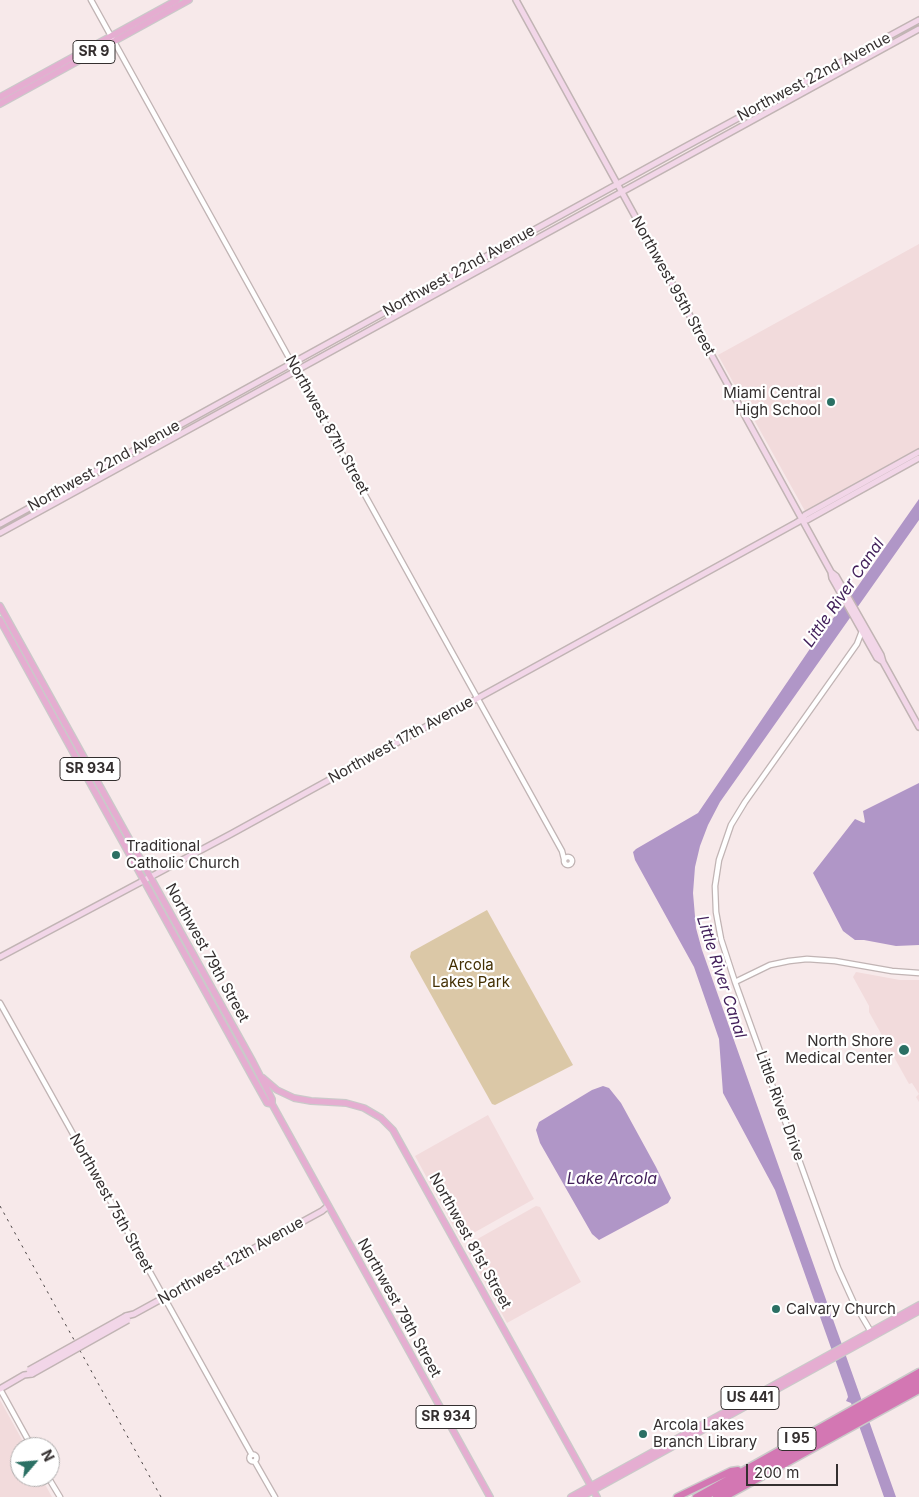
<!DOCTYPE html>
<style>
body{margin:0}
#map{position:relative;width:919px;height:1497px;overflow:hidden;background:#f7e9ea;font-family:Inter,sans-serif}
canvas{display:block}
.north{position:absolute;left:10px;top:1437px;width:50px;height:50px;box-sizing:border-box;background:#fff;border:1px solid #aeacac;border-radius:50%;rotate:63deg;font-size:14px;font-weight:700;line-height:20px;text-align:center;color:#342f2f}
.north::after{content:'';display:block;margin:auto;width:18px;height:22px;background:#2b7064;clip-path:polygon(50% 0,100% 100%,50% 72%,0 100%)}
.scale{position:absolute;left:746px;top:1464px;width:92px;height:22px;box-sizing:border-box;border:2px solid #342f2f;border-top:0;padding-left:6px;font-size:15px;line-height:18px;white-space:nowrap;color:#342f2f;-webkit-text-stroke:4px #fff;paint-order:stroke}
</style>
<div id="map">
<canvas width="919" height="1497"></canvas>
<div class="north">N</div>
<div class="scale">200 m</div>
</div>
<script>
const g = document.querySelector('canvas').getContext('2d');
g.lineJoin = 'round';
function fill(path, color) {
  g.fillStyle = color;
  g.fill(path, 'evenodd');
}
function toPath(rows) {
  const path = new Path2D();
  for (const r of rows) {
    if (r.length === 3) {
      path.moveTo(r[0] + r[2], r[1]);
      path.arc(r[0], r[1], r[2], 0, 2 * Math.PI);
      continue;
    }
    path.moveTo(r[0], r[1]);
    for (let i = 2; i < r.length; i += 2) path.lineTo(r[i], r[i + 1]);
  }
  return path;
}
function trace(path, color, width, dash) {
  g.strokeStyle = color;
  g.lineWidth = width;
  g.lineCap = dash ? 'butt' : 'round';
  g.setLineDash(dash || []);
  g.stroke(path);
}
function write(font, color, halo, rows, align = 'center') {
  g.font = font + ' Inter,sans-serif';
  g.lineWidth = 4.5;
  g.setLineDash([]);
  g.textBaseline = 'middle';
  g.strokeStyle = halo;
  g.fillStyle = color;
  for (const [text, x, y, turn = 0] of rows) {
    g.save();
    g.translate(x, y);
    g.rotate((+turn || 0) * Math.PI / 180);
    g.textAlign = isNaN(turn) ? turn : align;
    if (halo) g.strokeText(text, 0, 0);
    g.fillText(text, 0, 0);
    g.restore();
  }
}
const built = toPath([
 [919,244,919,448,805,511,718,355],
 [856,972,900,980,919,980,919,1102,916,1097,919,1094,912,1083,909,1084,869,1012,869,1006,853,977],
 [488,1115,534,1199,461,1240,415,1156],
 [536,1206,540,1207,581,1282,507,1323,465,1246],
 [0,1400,26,1447,20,1447,20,1477,41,1477,52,1497,0,1497]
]);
const green = toPath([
 [487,910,573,1065,495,1105,492,1104,410,957,411,952]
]);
const water = toPath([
 [919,499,919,520,720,802,708,825,700,846,695,867,693,893,696,928,702,950,896,1497,884,1497,851,1403,846,1401,848,1397,847,1393,775,1190,723,1093,719,1039,694,967,635,860,633,852,636,849,698,813,818,637,851,596],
 [919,783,919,945,896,946,864,940,855,940,843,931,813,873,855,819,864,823,865,822,863,811],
 [603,1086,609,1088,621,1103,656,1167,671,1198,668,1203,599,1240,592,1234,540,1143,536,1130,539,1122,592,1090]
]);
const tertiary = toPath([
 [91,0,562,851,564,859],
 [862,631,857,644,745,802,731,825,719,860,715,886,716,912,721,939,735,982,838,1268,853,1301,871,1332],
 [568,861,4],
 [735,982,770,965,789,961,807,959,835,961,892,971,919,973],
 [0,1003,252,1455],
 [0,1389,32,1447],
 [253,1458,3.5],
 [255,1462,275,1497],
 [48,1477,60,1497]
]);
const secondary = toPath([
 [516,0,831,572,832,578,877,658,883,662],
 [801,520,807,520,919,458],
 [0,524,683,148,919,20],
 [0,533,919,29],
 [831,572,836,576,881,655,883,662,919,727],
 [0,957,231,834,796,523,801,520,805,515,919,452],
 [126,1316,134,1314,322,1211,328,1206],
 [0,1389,24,1375,32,1374]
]);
const primary = toPath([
 [0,97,177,0],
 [0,104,189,0],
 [0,606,253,1062,272,1099,272,1104,490,1497],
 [0,620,253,1078,267,1103,272,1104],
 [263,1078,277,1090,294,1098,311,1101,346,1103,364,1108,381,1118,393,1130,597,1497],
 [571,1497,919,1305],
 [581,1497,919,1311]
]);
const motorway = toPath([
 [677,1497,731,1471,738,1470],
 [696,1497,919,1372],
 [705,1497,919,1378],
 [716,1497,919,1384],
 [725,1497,919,1390]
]);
const rail = toPath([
 [0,1206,161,1497]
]);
const secondaryBridge = toPath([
 [29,1370,126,1316],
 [32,1374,128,1320]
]);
const markers = [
 [831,402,5,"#2b7064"],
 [116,855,5,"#2b7064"],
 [904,1050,6,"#2b7064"],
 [776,1309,5,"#2b7064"],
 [643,1434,5,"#2b7064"]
];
const shields = [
 [94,52,42],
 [90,769,60],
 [750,1398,58],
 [446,1417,60],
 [797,1439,38]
];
const shieldNames = [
 ["SR 9",94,52],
 ["SR 934",90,769],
 ["US 441",750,1398],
 ["SR 934",446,1417],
 ["I 95",797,1439]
];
const streetNames = [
 ["Northwest 22nd Avenue",814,77,-28],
 ["Northwest 22nd Avenue",459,271,-29],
 ["Northwest 95th Street",673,286,61],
 ["Northwest 87th Street",327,425,61],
 ["Northwest 22nd Avenue",104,466,-29],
 ["Northwest 17th Avenue",401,740,-29],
 ["Northwest 79th Street",207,953,61],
 ["Little River Drive",780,1106,70],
 ["Northwest 75th Street",111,1203,61],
 ["Northwest 81st Street",470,1241,61],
 ["Northwest 12th Avenue",231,1261,-29],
 ["Northwest 79th Street",399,1308,61]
];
const poiNames = [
 ["Miami Central",821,393,"right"],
 ["High School",821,410,"right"],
 ["Traditional",126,846],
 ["Catholic Church",126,863],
 ["North Shore",893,1041,"right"],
 ["Medical Center",893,1058,"right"],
 ["Calvary Church",786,1309],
 ["Arcola Lakes",653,1425],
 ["Branch Library",653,1442]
];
const parkNames = [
 ["Arcola",471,965],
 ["Lakes Park",471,982]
];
const waterNames = [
 ["Little River Canal",844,593,-55],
 ["Little River Canal",721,977,72],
 ["Lake Arcola",612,1179]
];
fill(built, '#f2dbdc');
fill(green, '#dbc8a7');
fill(water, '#b096c7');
trace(tertiary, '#c1b4b4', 7);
trace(secondary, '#c1b4b4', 8);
trace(primary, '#cac9c9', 8);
trace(motorway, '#cac9c9', 9);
trace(tertiary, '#fff', 4.5);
trace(secondary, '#f2d6e8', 5);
trace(primary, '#e5add1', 5.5);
trace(motorway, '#d377b3', 6);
trace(rail, '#494343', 1, [2.5, 5]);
trace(secondaryBridge, '#c1b4b4', 8, []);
trace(secondaryBridge, '#f2d6e8', 5);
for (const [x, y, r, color] of markers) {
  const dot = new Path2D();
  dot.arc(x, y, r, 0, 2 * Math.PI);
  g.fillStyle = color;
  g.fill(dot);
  trace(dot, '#fff', 2);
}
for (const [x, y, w] of shields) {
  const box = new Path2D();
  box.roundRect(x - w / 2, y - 11.5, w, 23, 4);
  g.fillStyle = '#fff';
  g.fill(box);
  trace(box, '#342f2f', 1);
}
write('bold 14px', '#342f2f', null, shieldNames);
write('15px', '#342f2f', '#fff', streetNames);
write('15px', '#342f2f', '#fff', poiNames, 'left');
write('15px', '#432f03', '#fff', parkNames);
write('italic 16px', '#411e59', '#fff', waterNames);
</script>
